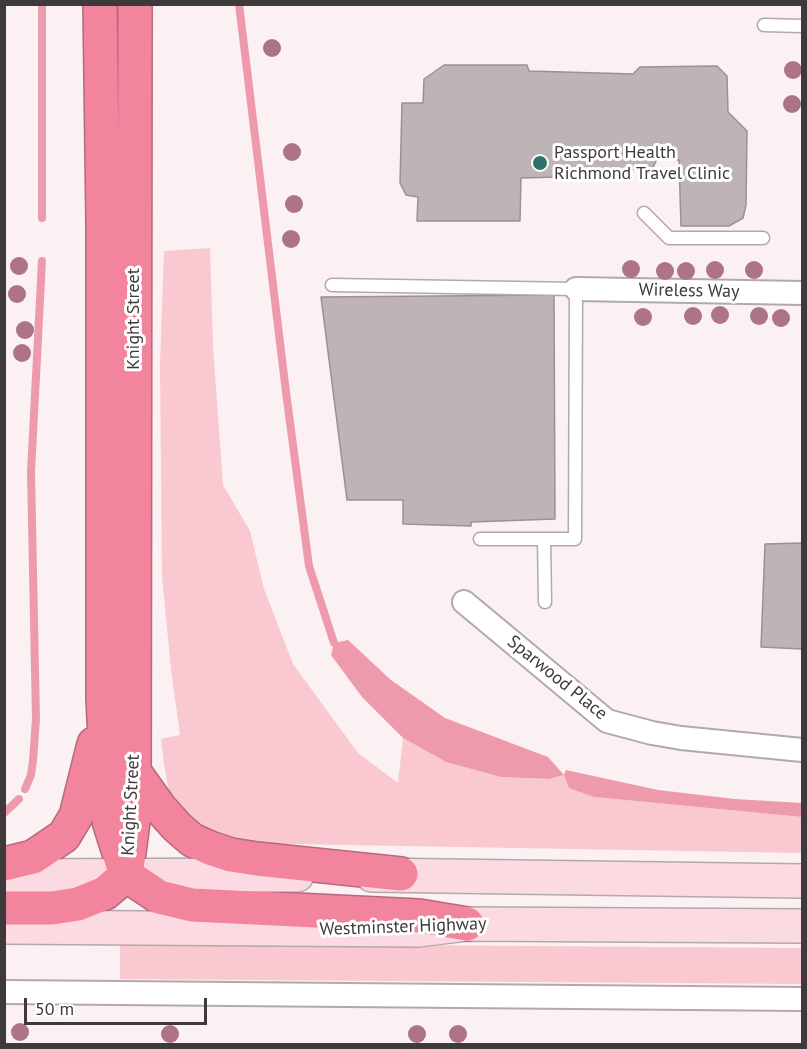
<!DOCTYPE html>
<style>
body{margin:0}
#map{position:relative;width:807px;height:1049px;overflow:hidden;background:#fbf0f2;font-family:"PT Sans",sans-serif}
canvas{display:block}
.frame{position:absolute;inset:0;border:6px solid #3e393a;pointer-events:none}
.scale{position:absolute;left:24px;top:998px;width:183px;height:27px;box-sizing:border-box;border:3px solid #3e393a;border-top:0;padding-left:8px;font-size:18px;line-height:21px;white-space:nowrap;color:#3e393a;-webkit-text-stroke:4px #fff;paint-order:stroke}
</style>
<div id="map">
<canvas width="807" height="1049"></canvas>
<div class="frame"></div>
<div class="scale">50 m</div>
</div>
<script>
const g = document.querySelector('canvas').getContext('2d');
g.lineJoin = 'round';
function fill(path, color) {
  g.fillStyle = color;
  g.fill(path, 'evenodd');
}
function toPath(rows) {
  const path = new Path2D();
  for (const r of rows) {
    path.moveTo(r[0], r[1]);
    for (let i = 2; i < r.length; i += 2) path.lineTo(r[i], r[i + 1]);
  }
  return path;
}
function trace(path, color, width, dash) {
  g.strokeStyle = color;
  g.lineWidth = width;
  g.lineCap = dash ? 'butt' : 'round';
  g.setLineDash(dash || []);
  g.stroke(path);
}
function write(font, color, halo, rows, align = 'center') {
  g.font = font + ' "PT Sans",sans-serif';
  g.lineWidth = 6;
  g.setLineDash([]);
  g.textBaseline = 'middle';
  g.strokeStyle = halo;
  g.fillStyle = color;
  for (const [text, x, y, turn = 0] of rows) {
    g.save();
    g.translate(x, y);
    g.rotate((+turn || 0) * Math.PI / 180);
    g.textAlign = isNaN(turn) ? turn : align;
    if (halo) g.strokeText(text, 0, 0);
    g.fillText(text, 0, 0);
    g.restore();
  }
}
const green = toPath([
 [210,248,213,347,223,485,250,531,264,589,293,664,358,753,398,783,403,738,446,762,501,777,549,779,564,775,594,797,802,817,802,853,235,843,201,831,170,798,164,764,161,739,180,735,171,669,162,576,160,364,164,251],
 [120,943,802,948,802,984,120,979]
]);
const water = toPath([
 [348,640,391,680,445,718,548,757,564,775,566,770,658,790,735,799,802,803,802,817,594,797,569,788,564,775,549,779,501,777,446,762,403,738,362,697,331,655,334,643]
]);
const stream = toPath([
 [42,4,42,218],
 [239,4,286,392,309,566,334,643],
 [25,789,31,775,33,761,36,719,31,472,42,261],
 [4,813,19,799]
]);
const building = toPath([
 [444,65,527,65,529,71,633,74,640,67,717,66,727,76,728,112,747,131,746,205,743,218,729,226,681,226,679,160,657,159,652,170,602,169,597,176,521,178,520,221,417,221,418,197,406,195,400,183,402,103,423,103,424,79,444,65],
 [554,295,555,519,471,522,471,526,403,524,403,500,347,500,321,297,554,295],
 [802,543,802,649,761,647,765,544,802,543]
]);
const service = toPath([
 [764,25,802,26],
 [644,213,669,238,763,238],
 [332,285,576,289,575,539,480,539],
 [544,539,545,602]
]);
const minor = toPath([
 [576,289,802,293],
 [464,602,607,721,652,733,681,738,802,750],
 [4,992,802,999]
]);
const secondary = toPath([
 [372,875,802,881],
 [4,876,297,875],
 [4,927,418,930,467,924,802,926]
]);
const motorway = toPath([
 [100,4,103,223,103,698,109,821,126,875],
 [133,770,160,808,177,827,192,840,210,848,231,855,257,859,401,874],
 [4,864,33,857,64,836,76,816,94,744],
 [127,868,134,814,135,4],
 [126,875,159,897,192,905,419,916,467,924],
 [4,908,52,908,78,904,105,893,126,875]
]);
const trees = [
 [272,48],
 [793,70],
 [792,104],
 [292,152],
 [294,204],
 [291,239],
 [19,266],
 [631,269],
 [715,270],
 [754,270],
 [665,271],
 [686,271],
 [17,294],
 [720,315],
 [693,316],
 [759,316],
 [643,317],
 [781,318],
 [25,330],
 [22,353],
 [20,1032],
 [170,1034],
 [417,1034],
 [458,1034]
];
const markers = [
 [540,163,8,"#2b736c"]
];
const poiNames = [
 ["Passport Health",554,153],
 ["Richmond Travel Clinic",554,174]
];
const streetNames = [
 ["Wireless Way",689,291,1],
 ["Knight Street",134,319,-90],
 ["Sparwood Place",557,678,39],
 ["Knight Street",131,805,-87],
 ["Westminster Highway",403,927,-2]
];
fill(green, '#f9c8d0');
fill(water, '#ed9bac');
trace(stream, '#ed9bac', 8);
fill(building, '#beb3b5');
trace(building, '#9b9192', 1.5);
trace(service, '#b3a8aa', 15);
trace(minor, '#b3a8aa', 26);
trace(secondary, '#b3a8aa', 36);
trace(motorway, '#b46a7b', 36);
trace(service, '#fff', 12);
trace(minor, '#fff', 22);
trace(secondary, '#fbdae2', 33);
trace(motorway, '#f3849e', 33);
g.fillStyle = '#ad7387';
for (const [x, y] of trees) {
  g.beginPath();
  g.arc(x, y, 9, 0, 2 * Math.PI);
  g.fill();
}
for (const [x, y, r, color] of markers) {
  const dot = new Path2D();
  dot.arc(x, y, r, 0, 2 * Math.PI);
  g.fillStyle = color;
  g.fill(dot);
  trace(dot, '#fff', 2);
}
write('18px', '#3e393a', '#fff', poiNames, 'left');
write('18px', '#3e393a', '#fff', streetNames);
</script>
